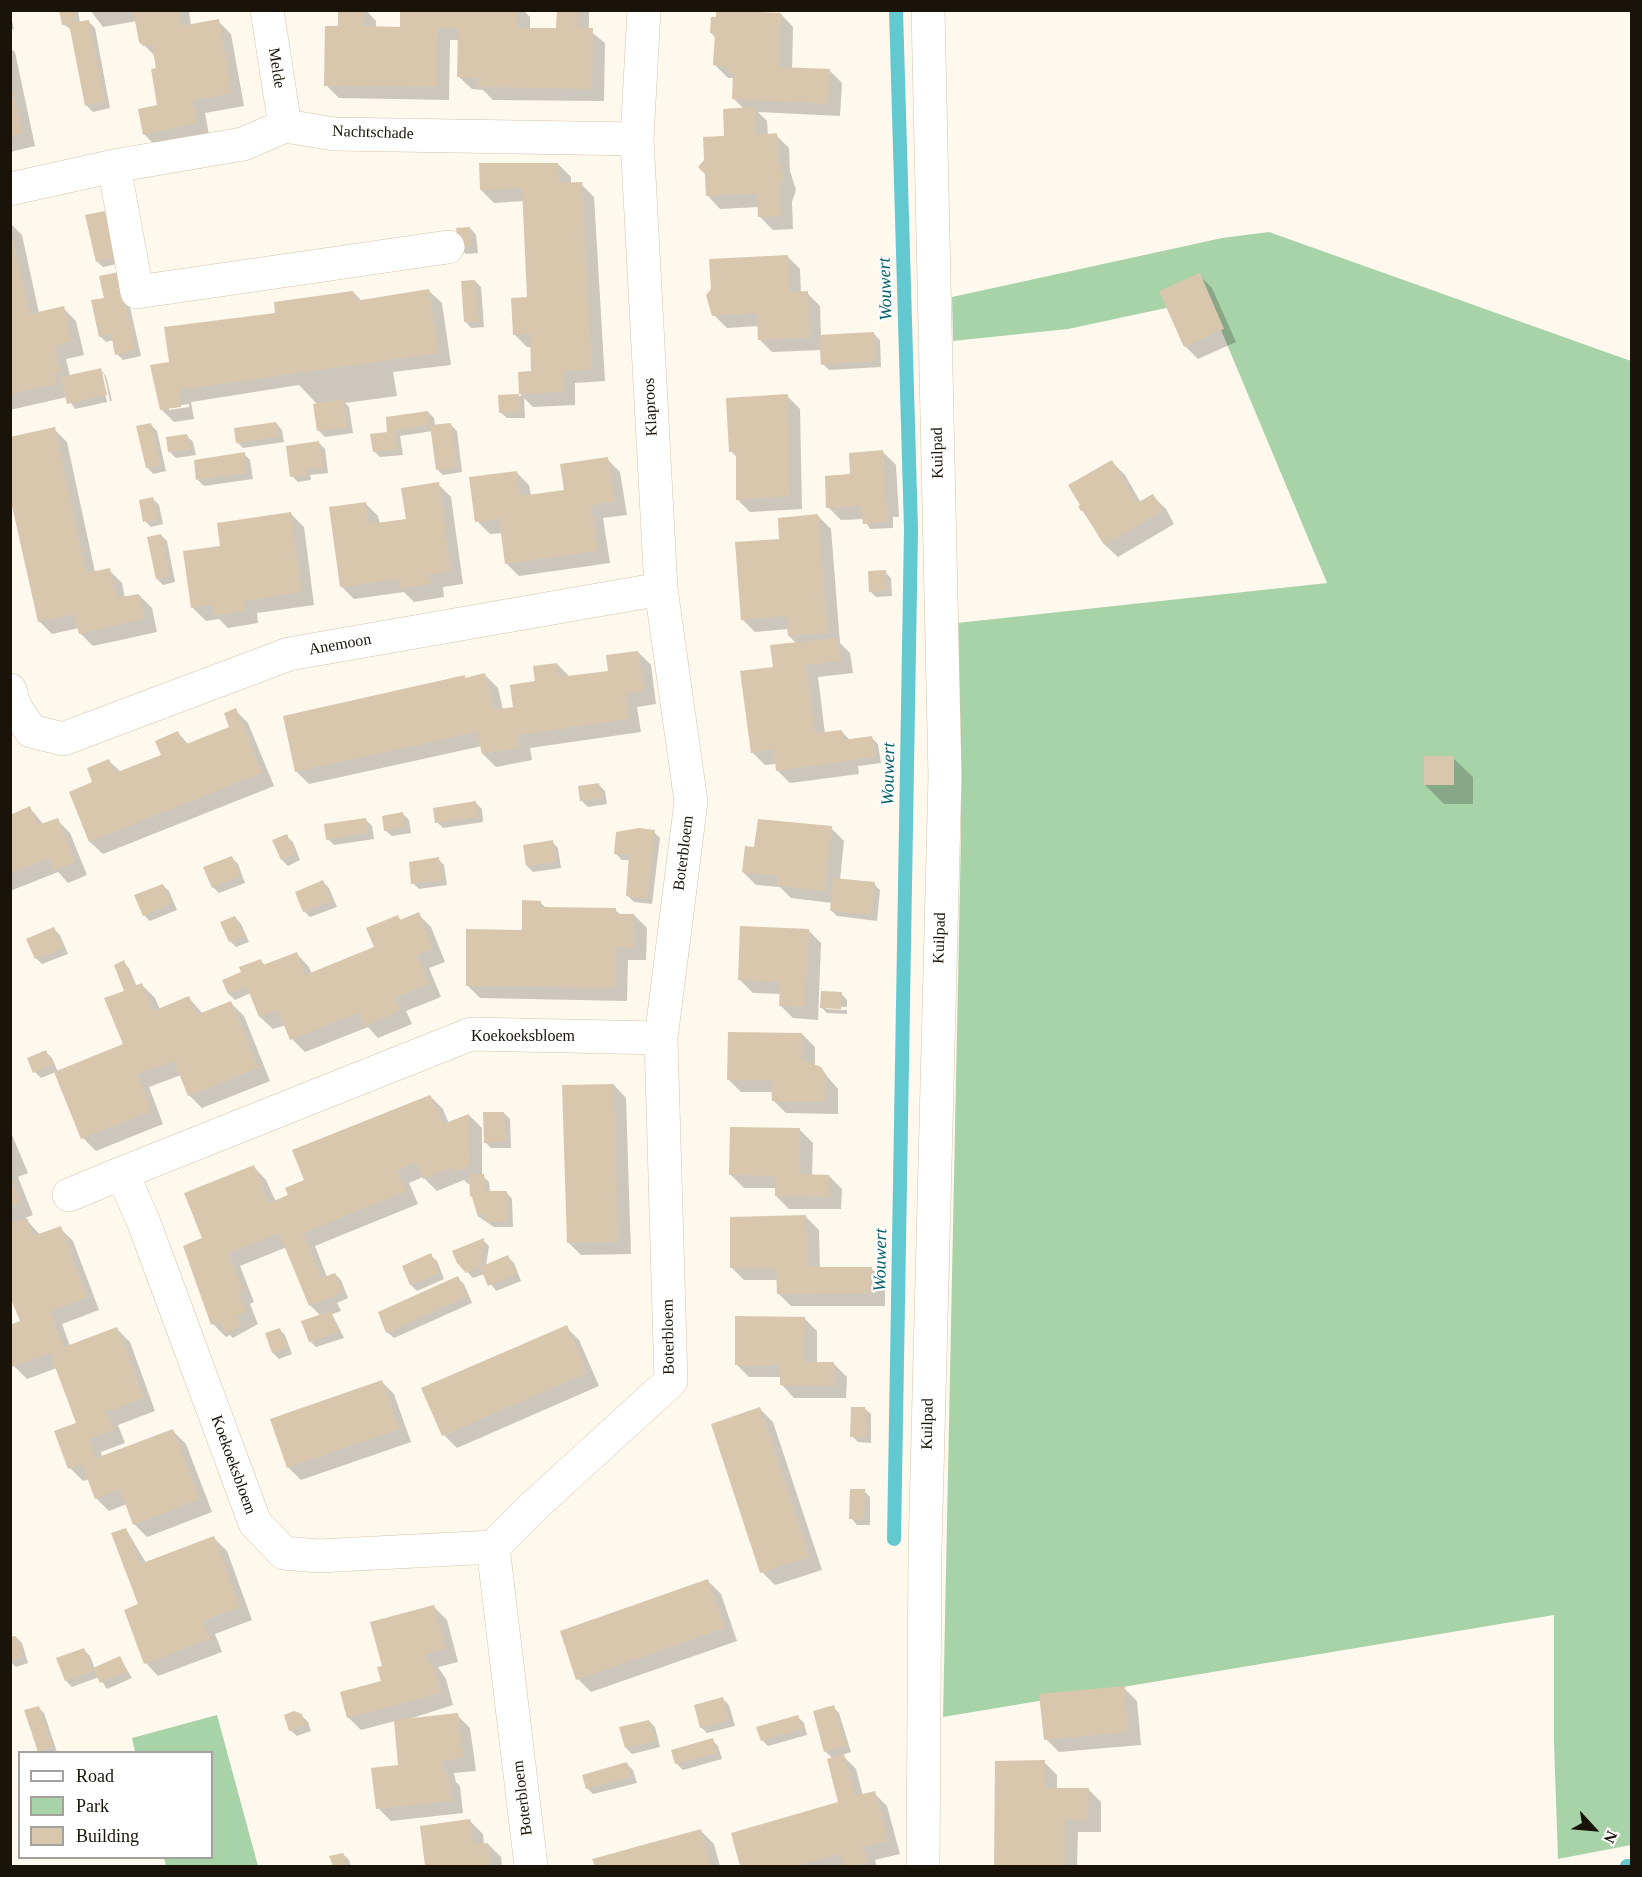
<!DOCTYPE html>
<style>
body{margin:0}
#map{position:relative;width:1642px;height:1877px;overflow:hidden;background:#fff8ed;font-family:"Times New Roman",serif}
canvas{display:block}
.frame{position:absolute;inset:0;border:12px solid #191309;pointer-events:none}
.legend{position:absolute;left:18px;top:1751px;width:195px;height:108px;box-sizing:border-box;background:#fff;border:2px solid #a3a19d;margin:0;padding:8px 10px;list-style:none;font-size:18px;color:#191309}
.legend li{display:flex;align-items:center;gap:12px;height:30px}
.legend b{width:30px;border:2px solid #a3a19d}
.north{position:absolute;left:1564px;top:1799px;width:60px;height:60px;-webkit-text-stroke:4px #fff;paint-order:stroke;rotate:116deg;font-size:16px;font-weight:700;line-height:24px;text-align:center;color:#191309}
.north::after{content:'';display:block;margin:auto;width:21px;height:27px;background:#191309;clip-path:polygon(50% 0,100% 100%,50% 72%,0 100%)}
</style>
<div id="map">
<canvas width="1642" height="1877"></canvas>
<div class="frame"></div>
<ul class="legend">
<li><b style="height:8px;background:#fff"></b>Road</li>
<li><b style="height:16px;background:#a8d3a9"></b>Park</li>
<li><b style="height:16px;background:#d8c7ad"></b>Building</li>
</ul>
<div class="north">N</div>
</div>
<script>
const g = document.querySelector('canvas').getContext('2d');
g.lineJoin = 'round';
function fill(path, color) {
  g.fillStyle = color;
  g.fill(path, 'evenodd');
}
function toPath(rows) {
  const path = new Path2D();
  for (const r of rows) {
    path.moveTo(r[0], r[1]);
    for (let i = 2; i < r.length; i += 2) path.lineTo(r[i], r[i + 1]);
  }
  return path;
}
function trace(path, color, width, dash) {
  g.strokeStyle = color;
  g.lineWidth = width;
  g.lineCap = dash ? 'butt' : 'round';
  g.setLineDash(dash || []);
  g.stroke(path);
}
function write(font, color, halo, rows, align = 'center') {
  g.font = font + ' "Times New Roman",serif';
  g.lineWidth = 4.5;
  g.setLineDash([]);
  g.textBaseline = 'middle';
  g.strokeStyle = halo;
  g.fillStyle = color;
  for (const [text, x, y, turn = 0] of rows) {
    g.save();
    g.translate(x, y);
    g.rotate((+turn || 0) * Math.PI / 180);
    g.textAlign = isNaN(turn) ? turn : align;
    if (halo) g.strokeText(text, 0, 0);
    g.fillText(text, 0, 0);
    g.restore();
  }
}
const green = toPath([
 [1269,232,1631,361,1631,1845,1558,1859,1554,1743,1554,1615,943,1717,961,834,957,623,1327,583,1208,299,1068,329,953,341,952,297,1222,238],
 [217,1715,258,1866,166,1866,164,1858,212,1858,212,1752,135,1752,132,1738]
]);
const shadow = toPath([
 [61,10,78,10,80,23,89,22,95,28,110,108,93,112,87,106,72,30,63,24],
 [90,10,189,10,191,26,218,21,231,34,244,106,205,113,209,135,157,147,144,134,159,106,155,56,140,41,137,21,103,27],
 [339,10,366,10,376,21,376,28,401,28,402,10,523,10,530,17,530,29,558,30,558,10,589,10,589,30,605,43,604,101,493,100,483,90,472,89,459,77,460,40,450,40,449,100,339,98,326,85,339,27],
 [10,14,14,29,10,30],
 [781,14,793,27,792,69,829,70,842,83,840,116,758,112,767,121,768,135,776,135,789,148,790,171,796,190,792,202,793,229,773,230,760,217,759,207,720,209,708,196,725,137,744,109,733,98,734,78,728,78,715,65,716,38,711,33],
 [10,48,15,52,35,146,10,152],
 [558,164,571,177,571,184,581,184,594,197,605,381,575,383,575,405,533,407,524,398,525,418,507,418,500,412,500,397,521,396,520,374,533,373,532,347,527,347,514,334,529,299,524,201,494,203,481,190],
 [105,212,111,218,121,263,103,267,97,261],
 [10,223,22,235,39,313,63,308,76,321,84,355,66,359,70,376,100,369,106,376,112,401,110,401,104,374,101,374,107,402,75,409,67,397,10,410],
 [470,228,476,235,478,253,466,254,460,248],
 [787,256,800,269,801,293,807,293,820,306,821,336,874,334,880,340,881,367,829,370,823,364,822,350,772,352,759,339,759,326,727,328,714,315,708,295,712,290],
 [1199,275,1212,288,1236,342,1198,359,1185,346],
 [124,280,141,356,123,360,117,354,114,340,106,342,100,336,105,299],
 [475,281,481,287,484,327,471,328,465,321],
 [429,291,442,303,451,365,393,372,397,396,345,403,349,407,353,433,325,437,319,431,318,405,299,385,191,402,194,419,174,422,161,409,170,363,275,314,353,292,362,301],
 [189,404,189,407,169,410,169,407],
 [787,396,800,409,802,509,750,512,737,499,738,458,731,451],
 [428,412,434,418,435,426,450,424,457,431,462,472,443,475,437,469,433,431,400,436,403,455,380,457,374,451,389,433],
 [276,423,282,430,284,442,243,448,237,442],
 [151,425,157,431,166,471,153,474,147,467],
 [54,429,67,442,95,572,109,570,122,583,125,598,139,595,152,608,157,632,93,646,80,633,79,628,52,634,39,621],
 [187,436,193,442,196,455,176,458,170,452],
 [319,443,325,449,328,473,310,475,311,480,298,482,292,476],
 [883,452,896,465,899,517,893,517,893,528,870,529,864,519,841,520,828,507,852,476],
 [244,454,250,460,253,479,204,486,198,480],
 [607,459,620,472,627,515,603,518,610,563,519,576,506,563,502,533,490,534,477,521,516,472,529,485,531,496,565,491],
 [1112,462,1125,475,1141,503,1153,496,1166,509,1174,524,1118,557,1105,545,1082,510],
 [438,484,451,497,463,584,443,587,444,597,414,602,404,592,354,599,341,586,365,503,378,516,380,524,407,520],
 [153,499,159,505,163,524,151,527,145,521],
 [291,514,304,527,314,605,257,613,258,623,228,628,219,619,206,621,193,608,222,547],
 [818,516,831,529,840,643,850,653,853,673,818,677,825,734,842,732,851,741,872,738,878,744,881,763,858,766,859,774,790,783,777,770,777,764,765,765,752,752,775,669,797,644,789,636,788,629,755,632,742,619,781,540],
 [161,535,167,541,175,582,163,585,157,579],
 [885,572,891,578,892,596,876,597,870,591],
 [638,652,651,665,656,704,637,707,641,732,530,748,532,760,496,767,483,754,482,746,309,784,296,771,464,677,466,679,485,675,498,688,503,710,515,708,557,664,570,677,610,672],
 [235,710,248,723,274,786,103,854,90,842,71,792,94,783,109,761,121,772,163,755,178,733,189,745,231,728],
 [1453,758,1473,777,1473,804,1444,804,1425,785],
 [599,785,605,791,607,804,588,807,582,801],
 [476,803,482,809,483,822,443,828,437,822],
 [30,808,44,825,57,820,70,833,87,875,68,883,58,872,10,891,10,814,12,816],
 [403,814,409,820,411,833,392,836,385,830],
 [366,820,372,826,374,839,334,845,328,839],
 [831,828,844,841,840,880,874,884,880,890,877,921,837,916,831,910,832,903,791,898,780,887,756,885,743,872,756,848],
 [654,832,660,838,652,904,634,902,628,896,630,860,622,860,616,854],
 [286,836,293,842,300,860,288,866,282,860,274,840],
 [552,842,558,848,561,868,533,872,527,866],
 [232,858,238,864,245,883,219,893,213,887],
 [438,859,444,865,447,885,419,889,413,883],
 [323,882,329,888,337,907,310,917,304,911],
 [162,885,169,891,177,910,150,921,144,915],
 [540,902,547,909,615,910,621,915,634,915,647,928,646,960,628,960,627,1001,480,998,467,985,523,932],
 [418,914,431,927,445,962,429,968,441,997,406,1011,412,1024,378,1038,368,1027,305,1052,292,1039,286,1025,273,1029,260,1017,251,993,235,1000,229,994,224,981,243,973,260,960,266,966,297,954,309,967,312,974,376,948,398,917,402,921],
 [235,917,241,924,249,942,236,947,230,941],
 [54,929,60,935,68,954,42,964,36,958],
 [808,930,821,943,818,1020,793,1018,780,1005,781,994,753,993,740,980],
 [123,962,129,968,137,987,142,985,155,998,160,1010,189,998,203,1014,231,1003,244,1016,270,1081,202,1108,189,1095,181,1075,149,1087,163,1124,96,1151,83,1138,56,1072,41,1078,35,1072,46,1052,52,1058,58,1072,125,1045],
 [841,993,847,1000,847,1007,826,1006,826,1009,847,1010,847,1014,827,1013,821,1007],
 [802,1034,815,1047,815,1066,820,1068,838,1089,838,1114,786,1113,773,1100,773,1092,741,1092,728,1079],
 [614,1085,626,1098,631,1254,581,1255,568,1242],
 [430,1096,443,1109,449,1124,469,1115,482,1128,482,1175,489,1182,490,1193,506,1192,512,1199,513,1227,494,1227,479,1217,472,1183,468,1184,464,1180,437,1191,423,1177,409,1183,418,1204,315,1246,327,1277,335,1274,341,1280,348,1298,337,1303,341,1311,332,1314,344,1338,316,1347,310,1341,321,1316,310,1305,287,1247,240,1266,254,1302,250,1304,258,1324,233,1338,230,1335,226,1337,213,1324,204,1239,254,1167,266,1180,276,1202,290,1195,306,1181],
 [504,1113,510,1119,511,1148,491,1148,485,1142],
 [10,1130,28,1173,18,1177,33,1215,25,1218,40,1235,60,1228,73,1241,99,1310,62,1324,70,1346,117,1329,130,1342,155,1411,118,1425,125,1443,101,1452,102,1457,173,1431,186,1444,212,1512,147,1537,134,1524,127,1504,109,1511,96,1498,89,1479,83,1481,70,1468,78,1423,57,1368,27,1379,14,1366,10,1358,21,1322,10,1293],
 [800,1130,813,1143,812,1176,829,1176,842,1189,841,1209,789,1209,776,1196,776,1188,744,1188,731,1175],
 [806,1217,819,1230,820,1269,872,1269,885,1281,885,1306,791,1306,778,1293,778,1280,744,1280,731,1267],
 [483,1240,489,1246,486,1266,508,1257,514,1263,521,1281,496,1291,484,1274,473,1278,458,1262],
 [430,1255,437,1261,444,1279,417,1291,411,1285,404,1266],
 [458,1278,464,1284,472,1303,394,1338,387,1332],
 [804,1318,817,1331,817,1363,834,1364,847,1377,846,1398,794,1398,782,1385,782,1377,749,1377,736,1364],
 [566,1327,579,1340,599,1386,457,1448,444,1435],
 [279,1329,285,1335,292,1354,279,1359,273,1353,267,1334],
 [381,1381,394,1394,411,1442,301,1480,288,1467],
 [864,1408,871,1414,871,1443,858,1442,852,1436],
 [760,1409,773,1422,822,1570,775,1585,762,1572],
 [864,1491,870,1497,870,1525,857,1525,851,1518],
 [126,1529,146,1563,214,1538,227,1551,252,1620,215,1634,222,1652,158,1676,146,1663,140,1605],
 [708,1581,721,1594,737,1641,591,1692,578,1679],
 [434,1607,447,1620,458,1662,438,1667,446,1679,453,1705,406,1720,457,1715,470,1728,476,1771,454,1773,456,1782,460,1786,463,1813,391,1821,378,1808,399,1767,395,1721,361,1730,348,1717,383,1682,384,1667],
 [16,1637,22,1643,28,1663,16,1667,10,1661,10,1639],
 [84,1650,90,1656,95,1669,120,1658,132,1678,107,1689,99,1677,72,1687,66,1681],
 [1124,1688,1137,1701,1141,1745,1059,1752,1046,1739],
 [723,1699,729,1705,735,1726,707,1733,701,1727],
 [38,1707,44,1713,57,1752,39,1751],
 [833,1707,839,1713,851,1752,842,1755,856,1769,863,1796,874,1793,887,1806,900,1854,875,1860,877,1866,742,1866,733,1834,840,1803,833,1759,826,1752],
 [302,1716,308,1722,311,1731,297,1736,290,1730],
 [798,1717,804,1723,807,1735,768,1746,762,1740],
 [649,1721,655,1727,660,1747,632,1754,626,1748],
 [712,1740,718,1746,722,1759,683,1770,677,1764,673,1751],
 [996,1762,1044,1762,1057,1775,1057,1789,1088,1789,1101,1802,1101,1832,1078,1832,1077,1866,996,1866],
 [627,1764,633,1770,637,1783,593,1794,587,1788],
 [470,1821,483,1834,484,1845,488,1844,501,1857,502,1866,426,1866,421,1827],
 [701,1831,714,1844,720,1866,596,1866,594,1860],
 [343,1854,349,1860,351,1866,335,1866,331,1857]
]);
const stream = toPath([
 [894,1539,911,529,896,10],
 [1627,1866,1632,1866]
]);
const building = toPath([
 [59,10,74,10,76,22,89,20,105,102,85,106,69,24,62,25],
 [133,10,179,10,181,26,219,19,232,94,193,100,197,123,143,135,138,109,157,105,151,69,156,68,152,45,143,46,139,42],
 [338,10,364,10,364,26,400,27,400,10,518,10,518,28,556,28,557,10,577,10,577,28,593,28,592,89,478,87,479,78,457,77,458,28,438,28,437,87,324,86,325,26,338,26],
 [716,10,781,13,779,67,830,69,828,104,732,99,733,75,725,66,713,65,715,33,710,33,711,17,716,17],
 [10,81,23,134,10,136],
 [755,107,756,135,777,133,778,157,784,176,779,188,781,216,758,217,757,194,706,196,705,174,698,167,704,160,703,137,724,136,723,109],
 [479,163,558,163,559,183,582,182,592,369,563,371,563,392,519,394,518,372,531,371,530,334,513,335,511,298,527,297,522,188,480,190],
 [105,211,116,257,96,262,85,215],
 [470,227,472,247,458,248,456,228],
 [10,228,30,314,64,306,72,342,54,346,60,372,54,373,57,384,10,394],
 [788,255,790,292,808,291,810,338,758,340,757,313,712,316,706,295,711,289,709,259],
 [119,272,135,350,115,355,111,334,99,337,91,300,104,298,99,276],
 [1200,273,1224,329,1184,347,1159,291],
 [475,280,479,321,464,322,461,281],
 [429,289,439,353,179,390,181,407,160,410,150,365,169,362,164,327,275,313,274,302,353,291,355,301],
 [874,332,876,361,821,365,819,335],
 [101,368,107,395,67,404,61,377],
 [519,394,520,412,499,413,498,395],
 [788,394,790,496,736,500,736,452,729,452,726,398],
 [343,399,347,427,317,431,313,404],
 [428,411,430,425,395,430,397,449,373,452,370,434,387,432,386,417],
 [276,422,279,437,236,443,234,428],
 [151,423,161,465,146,468,136,426],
 [451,423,457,467,436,470,430,425],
 [55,427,86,573,110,568,116,598,139,594,145,619,79,634,74,614,38,622,10,497,10,437],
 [187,434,190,449,168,452,166,437],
 [319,441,323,467,305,469,306,475,290,477,286,446],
 [883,450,888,522,863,524,861,506,826,508,825,476,850,474,849,453],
 [245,452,247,473,196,480,194,460],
 [608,457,615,502,591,505,598,551,505,564,499,519,475,522,469,477,517,471,520,496,564,490,560,464],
 [1112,460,1137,503,1153,494,1163,511,1104,545,1083,510,1081,511,1078,506,1080,505,1068,485],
 [439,482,451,571,430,574,431,584,399,589,398,579,340,587,329,507,366,502,369,524,406,519,401,488],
 [153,497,158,519,143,522,139,500],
 [291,512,302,592,245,601,246,611,214,616,212,605,191,608,183,551,220,546,217,523],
 [818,514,828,633,788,636,786,616,741,620,735,542,779,539,778,518],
 [161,534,170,576,156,579,147,537],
 [886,570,887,591,869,592,868,571],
 [837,638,841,661,806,665,815,733,842,730,843,740,872,736,876,757,776,771,774,750,751,753,740,671,773,667,770,645],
 [638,651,644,691,625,694,629,719,518,735,520,748,482,754,477,732,295,772,283,716,465,675,465,678,485,673,494,710,513,707,510,685,535,681,533,666,557,663,559,677,608,671,606,655],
 [236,708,262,773,89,842,69,792,92,782,87,768,109,759,115,773,161,755,155,741,178,731,184,745,229,727,224,713],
 [1424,756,1454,756,1454,785,1424,785],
 [599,783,602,798,580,801,578,786],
 [476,801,478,817,435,823,433,808],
 [30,806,38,825,58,818,75,862,54,871,49,858,10,874,10,815],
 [403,812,405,827,384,831,382,816],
 [366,818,369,833,326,840,324,824],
 [758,819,832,826,825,891,777,886,777,876,742,872,745,846,754,847],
 [639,828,655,830,647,899,626,896,629,855,614,854,616,832],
 [287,834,295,854,281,860,272,840],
 [553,840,556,862,526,866,523,845],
 [232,856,240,876,212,888,203,867],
 [439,857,442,880,411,884,409,862],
 [833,878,875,882,871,915,830,911],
 [323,880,332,901,303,912,295,892],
 [163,884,171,904,143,916,134,895],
 [522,900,541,901,541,907,616,908,616,914,634,914,634,948,615,947,615,988,466,986,466,929,522,930],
 [419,912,433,949,417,955,429,984,395,998,400,1011,364,1026,359,1013,290,1040,278,1010,259,1017,247,987,228,994,222,980,241,972,239,967,261,959,263,965,297,952,305,975,374,947,366,928,398,915,400,920],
 [235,916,244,936,229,942,220,922],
 [740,926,809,929,805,1007,779,1006,780,982,738,980],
 [54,927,63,948,35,959,26,939],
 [124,960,134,986,142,983,153,1011,189,996,196,1015,231,1001,258,1068,188,1096,174,1061,137,1074,151,1111,81,1139,54,1072,123,1044,104,998,124,991,114,965],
 [821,991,842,992,841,1009,820,1008],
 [728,1032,802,1033,802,1060,821,1067,826,1075,825,1101,772,1101,771,1080,727,1080],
 [46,1050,52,1065,33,1073,27,1058],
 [614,1084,618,1242,567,1243,562,1085],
 [430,1095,443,1124,469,1114,470,1166,454,1172,453,1167,423,1179,416,1162,397,1170,406,1191,303,1233,321,1278,335,1273,343,1292,309,1306,279,1233,228,1253,242,1289,238,1291,246,1311,237,1315,241,1326,225,1333,221,1321,211,1325,183,1246,202,1238,184,1193,254,1165,269,1203,288,1195,285,1188,304,1180,292,1150],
 [483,1112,504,1112,505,1142,484,1143],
 [730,1127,800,1128,799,1174,829,1175,829,1197,775,1196,775,1176,729,1175],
 [469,1174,484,1174,485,1191,507,1191,507,1221,487,1222,486,1214,478,1217,472,1197,470,1196],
 [10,1176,21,1202,10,1206],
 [806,1215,808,1267,872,1267,872,1293,777,1294,776,1268,730,1268,730,1217],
 [27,1218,33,1236,61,1226,87,1297,50,1311,64,1347,117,1327,144,1398,106,1412,114,1430,89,1439,96,1458,173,1429,200,1499,133,1525,120,1489,95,1499,82,1464,68,1469,54,1431,76,1423,50,1353,12,1367,10,1363,10,1325,20,1321,10,1297,10,1224],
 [484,1238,480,1267,466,1273,457,1263,452,1251],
 [431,1253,439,1273,410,1285,402,1266],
 [508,1255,516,1274,488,1286,480,1267],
 [458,1276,467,1296,386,1333,378,1312],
 [331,1311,338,1332,309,1342,301,1321],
 [735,1316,805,1317,804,1362,834,1362,834,1386,780,1385,780,1365,735,1365],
 [567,1325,587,1373,442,1436,421,1388],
 [280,1328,287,1348,272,1353,265,1333],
 [382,1380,399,1429,287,1468,270,1419],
 [760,1407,810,1557,760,1573,711,1424],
 [851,1407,865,1407,866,1437,850,1437],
 [850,1489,865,1489,864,1520,849,1519],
 [126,1528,140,1564,214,1536,240,1607,203,1621,210,1639,144,1664,124,1610,138,1604,111,1533],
 [708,1579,725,1628,576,1680,560,1631],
 [434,1605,446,1649,426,1654,429,1665,433,1664,441,1693,347,1718,340,1692,381,1681,377,1667,382,1666,370,1622],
 [16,1636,23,1657,10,1661,10,1637],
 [84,1648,93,1671,65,1681,56,1658],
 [120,1656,127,1671,100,1683,93,1668],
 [1125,1686,1128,1732,1044,1740,1039,1694],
 [723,1697,729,1720,700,1728,694,1705],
 [834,1705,846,1746,824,1752,813,1711],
 [39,1706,52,1747,38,1752,24,1710],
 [294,1711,302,1714,306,1725,289,1731,284,1715],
 [458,1713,464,1758,442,1761,444,1773,448,1772,451,1801,376,1809,371,1768,398,1765,394,1720],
 [798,1715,802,1729,761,1741,756,1727],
 [649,1720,655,1741,625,1748,619,1727],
 [713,1738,717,1753,675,1764,671,1750],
 [844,1754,855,1796,875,1791,888,1841,863,1847,868,1863,853,1866,844,1866,840,1854,795,1866,740,1866,731,1833,838,1802,827,1759],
 [1045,1760,1045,1788,1089,1788,1088,1820,1065,1820,1065,1866,994,1866,995,1761],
 [627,1762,631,1777,586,1789,582,1775],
 [470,1819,473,1844,488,1843,491,1866,425,1866,420,1826],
 [701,1829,711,1866,595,1866,592,1859],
 [343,1853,348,1866,333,1866,329,1856]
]);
const street = toPath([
 [267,10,285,126],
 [114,166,137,292,448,247],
 [10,189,114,166,243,144,285,126,334,134,637,139],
 [10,690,15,707,31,731,63,739,289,654,661,589],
 [69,1195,122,1173],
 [493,1547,318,1556,284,1553,255,1523,144,1223,122,1173,471,1034,661,1038],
 [531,1866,493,1547,534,1506,671,1381,661,1038,691,802,661,589,637,139,644,10],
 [923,1866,925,1551,945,776,928,10]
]);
const streetNames = [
 ["Melde",276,68,81],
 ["Nachtschade",373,133,2],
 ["Klaproos",651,407,-93],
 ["Kuilpad",938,453,-91],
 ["Anemoon",340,645,-10],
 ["Boterbloem",684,853,-83],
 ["Kuilpad",940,938,-88],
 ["Koekoeksbloem",523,1037],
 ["Boterbloem",669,1337,-91],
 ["Kuilpad",928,1424,-89],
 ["Koekoeksbloem",233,1465,70],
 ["Boterbloem",523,1798,-97]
];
const waterNames = [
 ["Wouwert",886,289,-92],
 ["Wouwert",889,774,-89],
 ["Wouwert",881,1260,-89]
];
fill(green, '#a8d3a9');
fill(shadow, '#0003');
trace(stream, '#62c9d0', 14);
fill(building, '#d8c7ad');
trace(street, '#d4c3a9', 34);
trace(street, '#fff', 33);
write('16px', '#191309', '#fff', streetNames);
write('italic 18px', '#036167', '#fff', waterNames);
</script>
